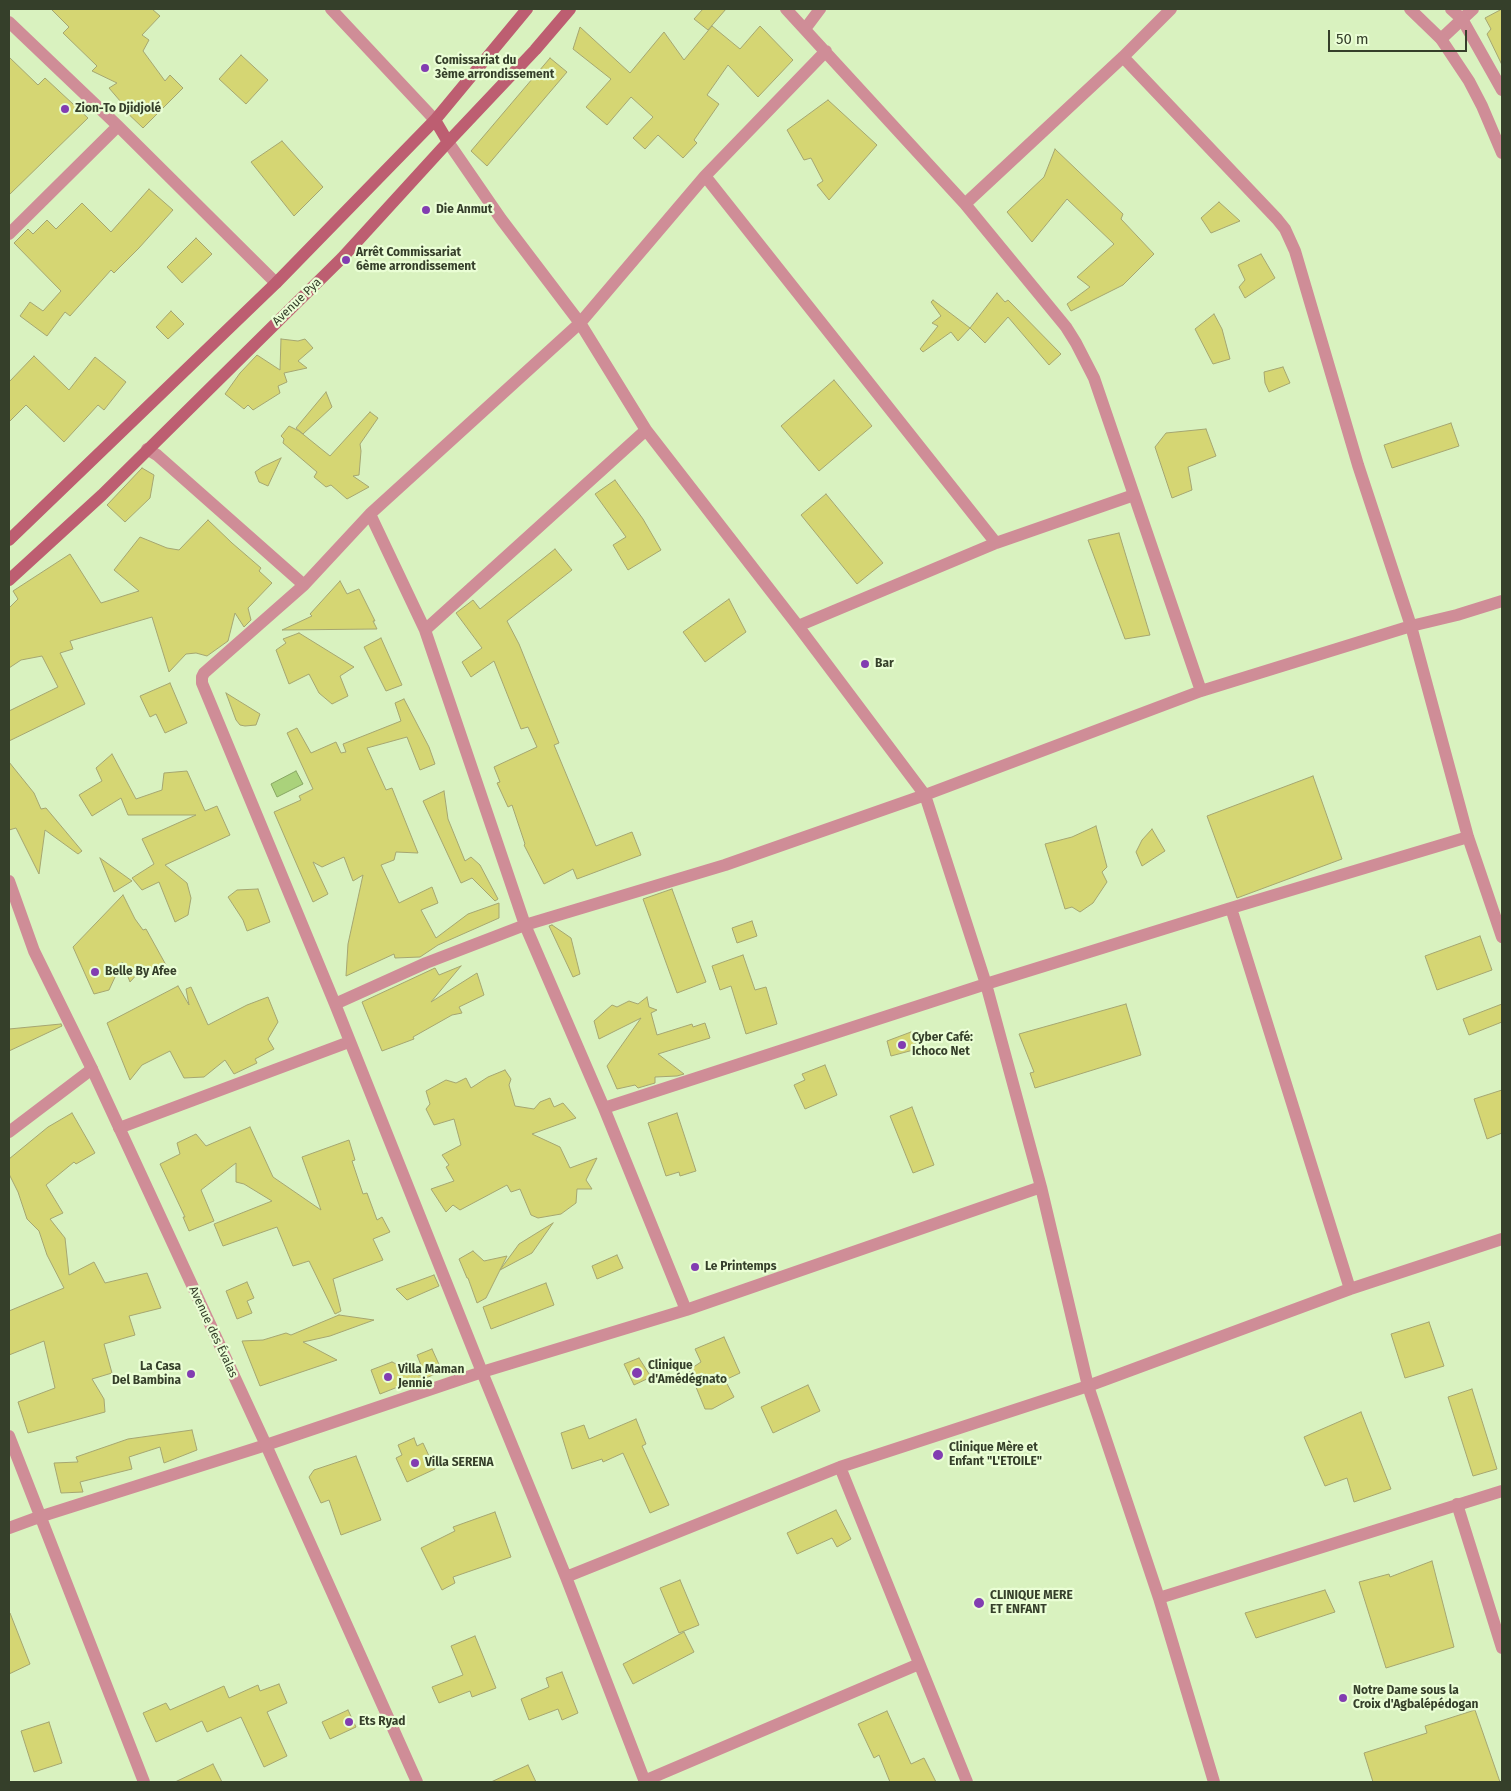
<!DOCTYPE html>
<meta charset="utf-8">
<style>
body{margin:0}
#map{position:relative;width:1511px;height:1791px;overflow:hidden;background:#d9f2bf;font-family:"Fira Sans",sans-serif}
canvas{display:block}
.frame{position:absolute;inset:0;border:10px solid #353f2a;pointer-events:none}
.scale{position:absolute;left:1328px;top:30px;width:139px;height:22px;box-sizing:border-box;border:2px solid #353f2a;border-top:0;padding-left:6px;font-size:15px;line-height:18px;white-space:nowrap;color:#353f2a;-webkit-text-stroke:4px #eafed5;paint-order:stroke}
</style>
<div id="map">
<canvas width="1511" height="1791"></canvas>
<div class="frame"></div>
<div class="scale">50 m</div>
</div>
<script>
const g = document.querySelector('canvas').getContext('2d');
g.lineJoin = 'round';
function fill(path, color) {
  g.fillStyle = color;
  g.fill(path, 'evenodd');
}
function toPath(rows) {
  const path = new Path2D();
  for (const r of rows) {
    path.moveTo(r[0], r[1]);
    for (let i = 2; i < r.length; i += 2) path.lineTo(r[i], r[i + 1]);
  }
  return path;
}
function trace(path, color, width, dash) {
  g.strokeStyle = color;
  g.lineWidth = width;
  g.lineCap = dash ? 'butt' : 'round';
  g.setLineDash(dash || []);
  g.stroke(path);
}
function write(font, color, halo, rows, align = 'center') {
  g.font = font + ' "Fira Sans",sans-serif';
  g.lineWidth = 4.5;
  g.setLineDash([]);
  g.textBaseline = 'middle';
  g.strokeStyle = halo;
  g.fillStyle = color;
  for (const [text, x, y, turn = 0] of rows) {
    g.save();
    g.translate(x, y);
    g.rotate((+turn || 0) * Math.PI / 180);
    g.textAlign = isNaN(turn) ? turn : align;
    if (halo) g.strokeText(text, 0, 0);
    g.fillText(text, 0, 0);
    g.restore();
  }
}
const water = toPath([
 [296,771,303,784,277,797,271,784,296,771]
]);
const building = toPath([
 [51,9,152,9,160,16,142,35,149,40,143,51,165,81,170,75,183,88,143,128,120,106,121,102,109,88,117,83,92,71,97,66,63,33,69,27,51,9],
 [703,9,726,9,708,30,694,19,703,9],
 [1502,9,1502,65,1487,34,1491,29,1485,18,1502,9],
 [712,26,740,49,760,26,793,60,758,97,728,65,707,95,719,104,694,140,697,143,683,158,658,135,645,149,633,138,653,117,631,97,607,125,586,107,611,79,573,49,580,27,630,73,664,32,684,60,712,26],
 [241,55,268,80,246,104,219,79,241,55],
 [9,57,38,85,45,78,88,118,9,195,9,57],
 [550,58,567,72,487,166,471,151,550,58],
 [828,100,877,145,829,200,817,185,823,181,811,158,804,160,787,130,828,100],
 [282,141,323,187,294,216,251,162,282,141],
 [1055,149,1123,214,1121,219,1154,254,1123,285,1071,311,1067,304,1090,287,1077,277,1114,244,1067,199,1032,242,1007,212,1044,177,1055,149],
 [149,189,173,210,139,248,114,273,111,270,70,316,65,312,47,336,20,316,30,302,43,311,61,291,14,243,28,229,33,234,47,220,56,229,82,203,111,232,149,189],
 [1219,202,1240,221,1211,233,1201,218,1219,202],
 [196,238,212,254,182,283,167,267,196,238],
 [1261,254,1275,278,1245,298,1239,287,1245,280,1238,265,1261,254],
 [997,293,1005,302,1008,300,1061,354,1049,365,1008,317,985,343,970,328,997,293],
 [933,300,970,328,958,341,951,332,923,352,920,349,938,326,932,323,941,316,931,302,933,300],
 [171,311,184,324,168,339,156,327,171,311],
 [1214,314,1222,329,1230,359,1213,364,1195,329,1214,314],
 [281,339,298,341,305,339,313,348,298,361,307,368,284,373,287,382,278,386,280,393,253,410,248,405,244,409,225,394,240,373,257,355,280,370,281,339],
 [34,356,69,390,95,357,126,382,104,410,98,405,64,442,26,405,9,422,9,382,34,356],
 [1283,367,1290,383,1269,392,1265,383,1264,372,1283,367],
 [834,380,872,426,819,471,781,426,834,380],
 [326,392,332,407,303,434,296,428,326,392],
 [370,412,378,418,360,444,361,451,359,475,353,476,369,487,347,499,331,485,326,487,314,477,317,472,283,443,284,439,281,436,289,426,299,431,330,456,370,412],
 [1451,423,1459,446,1392,468,1384,445,1451,423],
 [1206,429,1216,456,1188,467,1192,490,1172,498,1155,447,1166,433,1206,429],
 [281,458,268,486,259,482,255,472,262,467,281,458],
 [142,468,154,475,150,498,125,522,107,505,142,468],
 [615,480,643,519,661,550,628,570,613,545,626,537,595,494,615,480],
 [826,494,883,563,857,584,801,515,826,494],
 [208,520,232,543,261,568,259,571,272,583,248,608,251,620,244,627,235,613,228,641,207,656,196,653,186,654,169,672,152,617,70,641,73,649,60,653,85,704,9,741,9,711,58,687,42,656,21,660,9,668,9,608,18,599,13,591,70,554,101,603,139,591,114,570,140,537,167,548,179,550,208,520],
 [1119,533,1150,635,1125,639,1088,540,1119,533],
 [555,549,572,570,507,621,519,644,559,743,554,745,596,846,632,832,641,855,577,879,573,869,544,884,524,845,525,844,512,805,508,807,497,783,500,782,494,767,537,747,528,727,521,729,494,661,471,677,462,662,482,648,456,613,473,600,480,609,555,549],
 [340,581,347,594,359,589,375,621,373,621,377,629,282,630,312,616,310,614,340,581],
 [729,599,746,632,705,662,683,632,729,599],
 [299,633,354,667,340,676,348,696,332,704,319,693,309,674,289,684,276,650,286,643,283,639,299,633],
 [381,638,402,685,386,691,364,647,381,638],
 [170,683,187,723,165,733,156,714,150,717,140,696,170,683],
 [226,693,260,714,256,725,245,726,240,725,236,720,226,693],
 [404,699,429,747,435,764,420,770,407,737,367,748,386,790,392,788,418,853,396,852,394,860,381,865,399,903,432,887,438,903,421,910,436,938,468,914,499,903,499,918,438,945,420,957,395,958,394,954,346,976,348,944,363,875,353,881,344,857,322,867,313,862,328,894,313,902,274,812,301,800,299,796,313,789,287,733,297,728,311,753,336,742,341,753,346,752,343,744,401,721,395,703,404,699],
 [112,754,136,799,162,790,164,773,187,771,205,811,217,806,230,835,165,865,187,883,191,898,188,915,175,922,159,882,142,890,132,878,154,864,142,839,196,815,128,815,121,798,92,816,79,795,102,781,96,768,112,754],
 [9,762,34,793,41,809,46,808,82,851,78,854,45,830,39,874,16,828,9,830,9,762],
 [1313,776,1342,859,1237,898,1207,816,1313,776],
 [444,791,448,819,465,861,471,857,480,865,498,899,495,901,472,878,461,883,423,801,444,791],
 [1096,826,1107,867,1102,872,1107,882,1093,903,1080,912,1072,907,1065,909,1045,844,1072,837,1096,826],
 [1152,829,1165,851,1142,866,1136,852,1142,840,1152,829],
 [100,858,132,881,114,892,100,858],
 [258,889,270,922,247,931,243,920,228,897,237,890,258,889],
 [672,889,706,982,677,993,643,899,672,889],
 [123,895,135,919,143,930,146,929,166,965,138,973,130,982,122,962,109,990,94,994,73,947,123,895],
 [752,921,757,936,737,943,732,928,752,921],
 [552,925,571,938,580,974,573,977,549,926,552,925],
 [1480,936,1492,970,1437,990,1425,956,1480,936],
 [743,955,755,990,766,987,777,1024,746,1034,731,986,720,990,712,966,743,955],
 [461,966,431,1002,477,973,484,995,459,1007,462,1013,452,1015,413,1037,414,1039,382,1051,362,1002,435,968,439,975,461,966],
 [178,986,189,1005,186,989,191,987,208,1025,247,1005,268,997,278,1022,268,1039,274,1049,255,1059,257,1063,234,1074,225,1060,204,1077,184,1078,170,1051,142,1065,130,1080,107,1023,178,986],
 [647,997,649,1007,657,1010,651,1013,657,1035,692,1024,693,1027,705,1023,710,1038,658,1054,684,1074,677,1076,655,1077,655,1083,638,1088,635,1085,617,1089,607,1066,641,1018,599,1039,594,1021,612,1005,617,1007,629,1001,638,1004,647,997],
 [1126,1004,1141,1055,1035,1088,1030,1073,1034,1072,1019,1034,1126,1004],
 [1502,1004,1502,1022,1469,1035,1463,1019,1502,1004],
 [61,1024,62,1026,9,1051,9,1029,61,1024],
 [911,1032,917,1049,891,1056,887,1041,911,1032],
 [825,1065,837,1095,805,1109,794,1085,805,1080,802,1074,825,1065],
 [505,1070,511,1079,509,1085,515,1106,534,1109,540,1102,550,1098,554,1107,563,1103,576,1118,532,1134,560,1147,570,1168,597,1158,586,1180,592,1189,577,1189,576,1203,561,1214,538,1218,531,1215,520,1189,511,1192,507,1185,460,1210,453,1205,446,1212,431,1189,454,1181,446,1167,449,1165,442,1155,461,1145,454,1119,434,1125,426,1109,430,1104,426,1091,446,1080,456,1083,466,1078,471,1088,488,1077,505,1070],
 [1502,1090,1502,1133,1487,1139,1474,1099,1502,1090],
 [912,1107,934,1165,913,1173,890,1116,912,1107],
 [72,1113,95,1153,76,1164,74,1162,46,1185,63,1213,50,1219,65,1238,69,1275,94,1262,105,1283,147,1273,161,1308,129,1316,135,1335,104,1344,112,1373,92,1379,104,1399,105,1412,28,1433,18,1402,55,1388,44,1341,9,1355,9,1311,64,1288,47,1255,39,1231,27,1219,18,1192,9,1174,9,1159,48,1127,72,1113],
 [677,1113,696,1171,680,1176,679,1172,666,1176,648,1123,677,1113],
 [250,1127,273,1177,321,1210,302,1157,349,1140,355,1160,352,1161,363,1194,367,1193,377,1220,382,1217,390,1232,373,1239,383,1260,333,1279,341,1311,335,1314,309,1261,293,1266,277,1227,223,1246,214,1224,272,1201,244,1184,236,1182,236,1163,201,1190,214,1221,189,1231,183,1217,185,1217,160,1164,180,1154,177,1143,196,1134,206,1146,250,1127],
 [553,1223,532,1253,500,1270,519,1244,553,1223],
 [473,1251,484,1261,507,1256,486,1298,477,1303,468,1278,467,1278,459,1259,473,1251],
 [617,1255,623,1268,597,1279,592,1266,617,1255],
 [434,1275,439,1286,407,1300,396,1289,434,1275],
 [247,1282,254,1298,247,1301,252,1313,237,1319,226,1291,247,1282],
 [546,1283,554,1305,491,1329,483,1307,546,1283],
 [339,1315,374,1320,330,1336,303,1342,337,1360,260,1386,242,1341,263,1340,286,1333,291,1335,339,1315],
 [1429,1322,1444,1366,1405,1378,1391,1334,1429,1322],
 [724,1337,740,1373,725,1380,734,1397,712,1409,705,1409,689,1370,701,1362,695,1349,724,1337],
 [432,1349,442,1371,426,1378,417,1355,432,1349],
 [639,1358,651,1377,634,1385,624,1364,639,1358],
 [392,1362,423,1377,380,1394,371,1370,392,1362],
 [808,1385,820,1411,773,1433,761,1407,808,1385],
 [1472,1389,1497,1469,1473,1476,1448,1397,1472,1389],
 [1361,1412,1391,1489,1354,1502,1347,1478,1325,1486,1304,1437,1361,1412],
 [636,1419,646,1444,642,1446,669,1505,650,1513,623,1453,603,1462,602,1459,572,1469,561,1433,584,1425,589,1439,636,1419],
 [192,1430,197,1450,164,1463,160,1447,129,1457,132,1469,80,1482,83,1492,61,1493,54,1463,78,1462,76,1457,128,1439,192,1430],
 [414,1438,417,1446,423,1443,435,1469,407,1482,396,1458,402,1455,398,1445,414,1438],
 [356,1456,381,1520,341,1535,329,1500,321,1503,309,1477,314,1470,356,1456],
 [836,1510,851,1539,837,1547,832,1538,797,1554,787,1533,836,1510],
 [495,1512,511,1557,453,1577,455,1583,442,1590,421,1548,455,1531,453,1527,495,1512],
 [1432,1561,1454,1647,1386,1668,1359,1582,1389,1574,1390,1577,1432,1561],
 [680,1580,699,1625,679,1633,660,1588,680,1580],
 [1325,1590,1335,1612,1256,1638,1245,1613,1325,1590],
 [9,1613,10,1613,30,1664,9,1674,9,1613],
 [684,1632,694,1652,633,1684,623,1664,684,1632],
 [475,1636,496,1688,472,1697,470,1691,439,1703,432,1687,463,1675,451,1646,475,1636],
 [562,1672,578,1713,562,1720,558,1709,529,1720,521,1699,549,1687,546,1678,562,1672],
 [279,1684,287,1703,267,1712,287,1756,264,1767,241,1717,207,1732,202,1721,156,1742,143,1713,166,1703,170,1710,224,1686,229,1698,258,1685,260,1691,279,1684],
 [348,1710,356,1727,330,1739,322,1722,348,1710],
 [1475,1710,1500,1782,1373,1782,1364,1753,1427,1733,1425,1726,1475,1710],
 [887,1711,911,1764,924,1758,936,1782,890,1782,879,1755,874,1758,858,1724,887,1711],
 [49,1722,62,1763,34,1772,21,1731,49,1722],
 [213,1764,222,1782,175,1782,213,1764],
 [528,1765,536,1782,491,1782,528,1765]
]);
const minor = toPath([
 [331,9,435,120],
 [786,9,965,204,1066,327,1076,343,1094,378,1201,691],
 [9,22,118,126,276,283],
 [805,29,820,9],
 [1441,39,1473,9],
 [1123,57,1277,219,1285,229,1295,251,1358,465,1411,626,1468,837,1502,937],
 [448,142,501,219,580,323,646,430,798,626,925,795,986,984,1041,1187,1088,1386,1159,1598,1214,1782],
 [705,176,996,543],
 [965,204,1123,57,1171,9],
 [9,234,118,126],
 [147,449,157,455,304,585],
 [370,514,425,630,525,925,604,1108,686,1310],
 [798,626,996,543,1134,495],
 [425,630,646,430],
 [1231,908,1350,1289],
 [335,1004,426,963,525,925,725,865,925,795,1201,691,1411,626,1457,615,1502,601],
 [604,1108,986,984,1231,908,1468,837],
 [119,1128,349,1042],
 [9,1132,92,1069],
 [9,1436,144,1782],
 [840,1467,967,1782],
 [1457,1504,1502,1648],
 [9,1528,39,1517,266,1445,482,1372,686,1310,1041,1187],
 [566,1577,840,1467,1088,1386,1350,1289,1502,1239],
 [1159,1598,1502,1491],
 [644,1781,919,1664],
 [645,1782,566,1577,482,1372,335,1004,202,683,202,677,204,673,304,585,370,514,580,323,705,176,826,51]
]);
const tertiary = toPath([
 [1410,9,1441,39,1469,81,1482,106,1502,153],
 [1451,9,1462,19,1502,90],
 [9,881,34,951,92,1069,266,1445,417,1782]
]);
const secondary = toPath([
 [435,120,448,142],
 [9,540,276,283,435,120,527,9],
 [9,580,102,495,342,258,448,142,535,50,570,9]
]);
const markers = [
 [425,68,5,"#823db1"],
 [65,109,5,"#823db1"],
 [426,210,5,"#823db1"],
 [346,260,5,"#823db1"],
 [865,664,5,"#823db1"],
 [95,972,5,"#823db1"],
 [902,1045,5,"#823db1"],
 [695,1267,5,"#823db1"],
 [637,1373,6,"#823db1"],
 [191,1374,5,"#823db1"],
 [388,1377,5,"#823db1"],
 [938,1455,6,"#823db1"],
 [415,1463,5,"#823db1"],
 [979,1603,6,"#823db1"],
 [1343,1698,5,"#823db1"],
 [349,1722,5,"#823db1"]
];
const poiNames = [
 ["Comissariat du",435,61],
 ["3ème arrondissement",435,75],
 ["Zion-To Djidjolé",75,109],
 ["Die Anmut",436,210],
 ["Arrêt Commissariat",356,253],
 ["6ème arrondissement",356,267],
 ["Bar",875,664],
 ["Belle By Afee",105,972],
 ["Cyber Café:",912,1038],
 ["Ichoco Net",912,1052],
 ["Le Printemps",705,1267],
 ["Clinique",648,1366],
 ["d'Amédégnato",648,1380],
 ["La Casa",181,1367,"right"],
 ["Del Bambina",181,1381,"right"],
 ["Villa Maman",398,1370],
 ["Jennie",398,1384],
 ["Clinique Mère et",949,1448],
 ["Enfant \"L'ETOILE\"",949,1462],
 ["Villa SERENA",425,1463],
 ["CLINIQUE MERE",990,1596],
 ["ET ENFANT",990,1610],
 ["Notre Dame sous la",1353,1691],
 ["Croix d'Agbalépédogan",1353,1705],
 ["Ets Ryad",359,1722]
];
const streetNames = [
 ["Avenue Pya",297,302,-44],
 ["Avenue des Évalas",213,1332,65]
];
fill(water, '#aad27b');
trace(water, '#87a663', 1);
fill(building, '#d5d673');
trace(building, '#a5a671', 1);
trace(minor, '#cf8d97', 12);
trace(tertiary, '#cf8d97', 12);
trace(secondary, '#bd5e71', 12);
for (const [x, y, r, color] of markers) {
  const dot = new Path2D();
  dot.arc(x, y, r, 0, 2 * Math.PI);
  g.fillStyle = color;
  g.fill(dot);
  trace(dot, '#eafed5', 2);
}
write('bold 12px', '#353f2a', '#eafed5', poiNames, 'left');
write('12px', '#353f2a', '#eafed5', streetNames);
</script>
